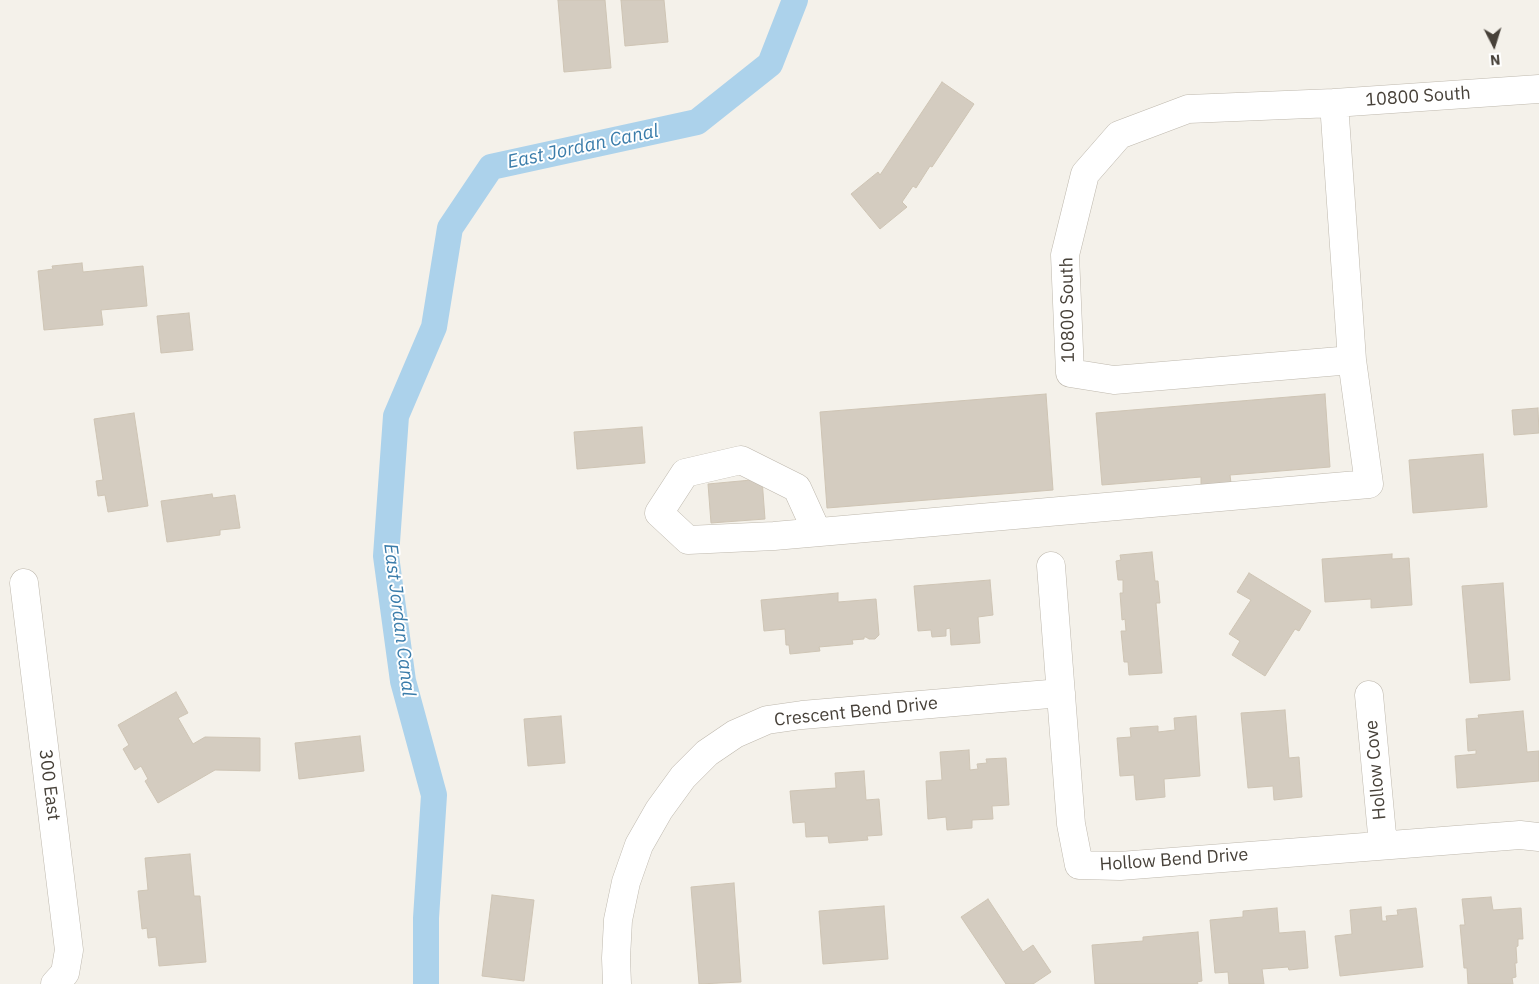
<!DOCTYPE html>
<style>
body{margin:0}
#map{position:relative;width:1539px;height:984px;overflow:hidden;background:#f4f1ea;font-family:"IBM Plex Sans",sans-serif}
canvas{display:block}
.north{position:absolute;left:1469px;top:20px;width:50px;height:50px;-webkit-text-stroke:4px #fff;paint-order:stroke;rotate:175deg;font-size:14px;font-weight:700;line-height:20px;text-align:center;color:#474139}
.north::after{content:'';display:block;margin:auto;width:18px;height:22px;background:#474139;clip-path:polygon(50% 0,100% 100%,50% 72%,0 100%)}
</style>
<div id="map">
<canvas width="1539" height="984"></canvas>
<div class="north">N</div>
</div>
<script>
const g = document.querySelector('canvas').getContext('2d');
g.lineJoin = 'round';
function toPath(rows) {
  const path = new Path2D();
  for (const r of rows) {
    path.moveTo(r[0], r[1]);
    for (let i = 2; i < r.length; i += 2) path.lineTo(r[i], r[i + 1]);
  }
  return path;
}
function trace(path, color, width, dash) {
  g.strokeStyle = color;
  g.lineWidth = width;
  g.lineCap = dash ? 'butt' : 'round';
  g.setLineDash(dash || []);
  g.stroke(path);
}
function fill(path, color) {
  g.fillStyle = color;
  g.fill(path, 'evenodd');
}
function write(font, color, halo, rows, align = 'center') {
  g.font = font + ' "IBM Plex Sans",sans-serif';
  g.lineWidth = 4;
  g.setLineDash([]);
  g.textBaseline = 'middle';
  g.strokeStyle = halo;
  g.fillStyle = color;
  for (const [text, x, y, turn = 0] of rows) {
    g.save();
    g.translate(x, y);
    g.rotate((+turn || 0) * Math.PI / 180);
    g.textAlign = isNaN(turn) ? turn : align;
    if (halo) g.strokeText(text, 0, 0);
    g.fillText(text, 0, 0);
    g.restore();
  }
}
const canal = toPath([
 [426,984,426,918,434,795,403,681,386,556,396,416,434,327,450,228,491,167,697,122,770,64,795,0]
]);
const building = toPath([
 [558,0,605,0,611,68,564,72,558,0],
 [621,0,664,0,668,42,625,46,621,0],
 [942,82,974,104,932,167,930,166,916,188,913,186,902,202,907,207,880,229,851,194,878,172,880,175,942,82],
 [82,263,83,272,143,266,147,306,101,310,103,325,44,330,38,271,53,269,52,266,82,263],
 [189,313,193,350,161,353,157,316,189,313],
 [1046,394,1053,490,827,508,820,412,1046,394],
 [1325,394,1330,467,1230,475,1231,483,1201,486,1201,477,1102,485,1096,413,1325,394],
 [1538,408,1539,433,1514,435,1512,410,1538,408],
 [134,413,148,506,108,512,105,495,98,496,96,481,103,480,94,419,134,413],
 [642,427,645,463,577,469,574,432,642,427],
 [1483,454,1487,507,1413,513,1409,460,1483,454],
 [762,479,765,519,711,523,708,484,762,479],
 [212,494,213,498,235,495,240,528,220,530,220,535,167,542,161,501,212,494],
 [1152,552,1155,581,1158,581,1160,603,1156,603,1162,673,1129,675,1128,662,1124,662,1121,631,1126,631,1125,619,1122,620,1120,593,1123,593,1123,580,1118,580,1116,561,1121,560,1120,555,1152,552],
 [1392,554,1392,559,1409,558,1412,605,1371,608,1371,599,1325,602,1322,559,1392,554],
 [1249,573,1311,611,1299,631,1295,629,1265,676,1232,655,1240,641,1229,634,1251,600,1237,592,1249,573],
 [990,580,993,615,978,617,980,643,951,645,950,628,946,629,946,636,932,637,931,630,918,631,914,586,990,580],
 [1503,583,1510,680,1470,683,1462,586,1503,583],
 [838,593,838,602,876,599,879,635,875,639,869,639,866,637,864,637,864,639,852,640,853,644,819,647,820,651,790,654,789,645,786,645,785,629,764,631,761,600,838,593],
 [176,692,188,713,178,718,193,744,205,737,260,738,260,771,215,770,158,803,145,781,148,779,141,766,135,770,123,749,129,745,118,725,176,692],
 [1285,710,1289,758,1299,757,1302,797,1274,800,1273,786,1248,788,1241,713,1285,710],
 [1523,711,1527,752,1539,751,1539,781,1457,788,1455,756,1476,754,1476,750,1468,751,1466,719,1479,718,1478,715,1523,711],
 [561,716,565,763,528,766,524,719,561,716],
 [1196,716,1200,776,1164,779,1165,797,1136,800,1134,775,1120,776,1117,738,1131,737,1130,728,1158,726,1158,732,1175,730,1174,718,1196,716],
 [360,736,364,771,299,779,295,743,360,736],
 [969,750,970,770,978,769,977,764,987,763,986,759,1006,758,1009,805,992,806,993,819,972,820,972,828,947,830,946,817,928,819,926,781,942,780,940,752,969,750],
 [864,771,866,800,879,799,882,835,867,836,868,840,829,843,828,836,806,837,805,822,793,823,790,791,836,788,835,773,864,771],
 [190,854,194,896,200,896,206,962,159,966,156,937,148,938,147,928,142,929,138,891,148,890,145,858,190,854],
 [734,883,741,982,699,984,691,887,734,883],
 [492,895,534,900,524,981,482,976,492,895],
 [1491,897,1493,910,1521,908,1523,939,1518,939,1518,946,1516,947,1517,963,1515,963,1516,977,1512,978,1513,984,1468,984,1467,968,1464,968,1460,925,1465,925,1462,899,1491,897],
 [988,899,1023,952,1033,945,1051,972,1033,984,1006,984,961,917,988,899],
 [884,906,888,959,823,964,819,911,884,906],
 [1381,907,1382,921,1387,921,1386,916,1398,915,1397,910,1416,908,1423,967,1340,976,1335,936,1352,934,1350,910,1381,907],
 [1277,908,1279,933,1305,931,1308,968,1289,970,1288,967,1262,969,1264,984,1229,984,1228,972,1215,973,1210,920,1243,917,1243,911,1277,908],
 [1198,932,1202,981,1197,982,1198,984,1095,984,1092,945,1143,941,1143,937,1198,932]
]);
const minor = toPath([
 [1352,360,1114,380,1070,373,1065,255,1085,174,1119,135,1188,109,1334,103,1539,89],
 [817,532,797,488,741,460,685,473,659,513,688,540,774,536,1369,484,1352,360,1334,103],
 [1051,566,1071,824,1079,865,1120,866,1520,835,1539,837],
 [24,583,69,950,65,973,55,984],
 [1369,695,1383,845],
 [617,984,616,958,618,920,626,882,639,845,659,810,683,777,707,753,735,734,767,720,802,715,1061,693]
]);
const streetNames = [
 ["10800 South",1418,97,-4],
 ["10800 South",1068,310,-91],
 ["Crescent Bend Drive",856,712,-6],
 ["Hollow Cove",1376,770,-95],
 ["300 East",49,785,83],
 ["Hollow Bend Drive",1174,860,-4]
];
const waterNames = [
 ["East Jordan Canal",583,147,-12],
 ["East Jordan Canal",399,620,83]
];
trace(canal, '#acd2eb', 26);
fill(building, '#d4ccc0');
trace(building, '#cec4b4', 1);
trace(minor, '#beb8ad', 29);
trace(minor, '#fff', 28);
write('18px', '#474139', '#fff', streetNames);
write('italic 19px', '#3a7caa', '#fff', waterNames);
</script>
